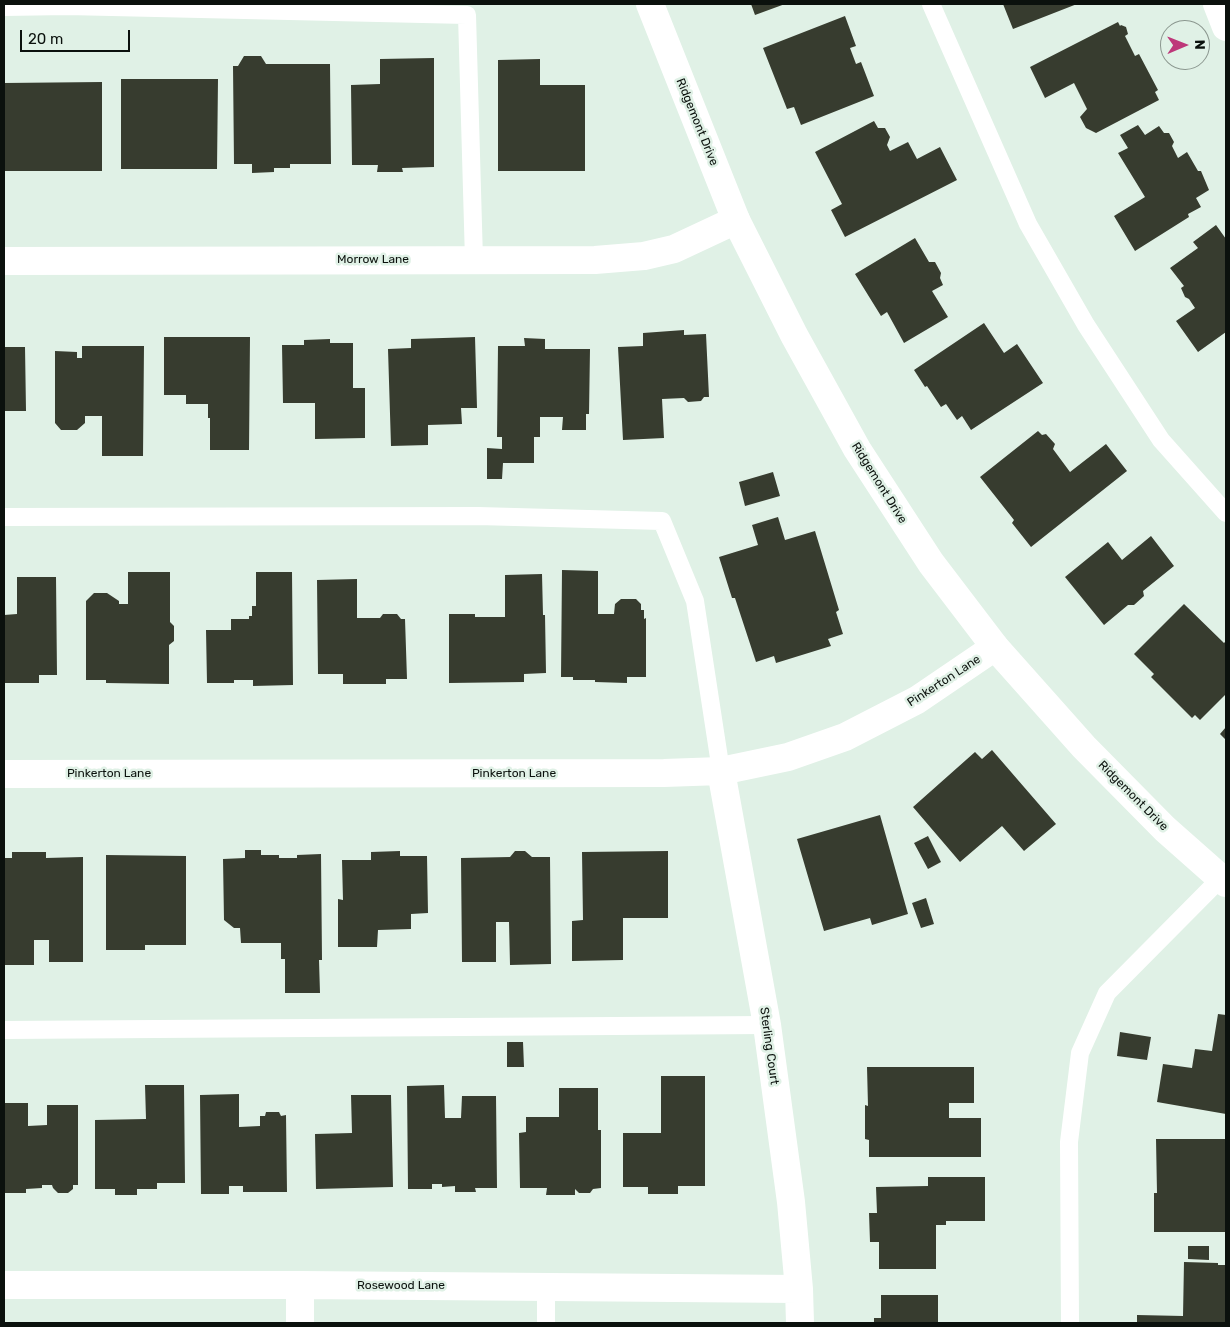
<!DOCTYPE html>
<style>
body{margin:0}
#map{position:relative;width:1230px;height:1327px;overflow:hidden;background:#e0f1e6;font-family:Rubik,sans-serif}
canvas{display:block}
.frame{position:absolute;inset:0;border:5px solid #0b110d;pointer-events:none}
.north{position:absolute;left:1160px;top:20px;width:50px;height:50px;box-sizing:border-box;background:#e0f1e6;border:1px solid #8b978f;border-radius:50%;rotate:89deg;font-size:14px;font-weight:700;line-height:20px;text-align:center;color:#0b110d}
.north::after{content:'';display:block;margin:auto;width:18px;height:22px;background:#be387a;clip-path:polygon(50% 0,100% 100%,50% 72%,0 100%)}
.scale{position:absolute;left:20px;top:30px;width:110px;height:22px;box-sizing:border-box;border:2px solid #0b110d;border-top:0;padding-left:6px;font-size:15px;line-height:18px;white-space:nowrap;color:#0b110d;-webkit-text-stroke:4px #e0f1e6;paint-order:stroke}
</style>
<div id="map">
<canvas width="1230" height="1327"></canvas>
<div class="frame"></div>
<div class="north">N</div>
<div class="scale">20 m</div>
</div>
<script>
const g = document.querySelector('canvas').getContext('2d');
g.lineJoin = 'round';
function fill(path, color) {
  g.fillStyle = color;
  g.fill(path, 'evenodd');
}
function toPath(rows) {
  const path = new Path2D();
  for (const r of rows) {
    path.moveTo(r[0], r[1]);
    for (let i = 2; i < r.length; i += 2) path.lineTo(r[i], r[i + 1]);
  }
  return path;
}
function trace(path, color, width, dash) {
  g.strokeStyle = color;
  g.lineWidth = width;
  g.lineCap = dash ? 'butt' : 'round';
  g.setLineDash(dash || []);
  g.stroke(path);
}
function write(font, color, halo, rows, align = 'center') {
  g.font = font + ' Rubik,sans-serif';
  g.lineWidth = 5;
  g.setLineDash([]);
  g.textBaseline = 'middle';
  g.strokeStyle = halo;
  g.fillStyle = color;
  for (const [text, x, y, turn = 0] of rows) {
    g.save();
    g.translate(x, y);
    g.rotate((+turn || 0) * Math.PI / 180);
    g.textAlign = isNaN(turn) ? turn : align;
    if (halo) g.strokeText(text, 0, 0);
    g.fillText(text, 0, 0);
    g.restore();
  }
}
const building = toPath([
 [751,4,785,4,755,15],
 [1003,4,1077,4,1013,29],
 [845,16,856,46,850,48,856,64,861,62,874,96,801,125,794,107,787,109,763,48],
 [1118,22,1120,26,1121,25,1126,27,1128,34,1125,36,1135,56,1139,54,1158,90,1155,92,1159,100,1096,133,1086,128,1080,117,1087,109,1074,83,1045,98,1030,67],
 [244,56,261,56,266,64,330,64,331,164,290,164,290,168,274,168,274,172,252,173,252,164,234,164,233,66,238,66],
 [434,58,434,167,402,168,403,172,377,172,378,165,352,165,351,85,380,84,380,59],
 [540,59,540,85,585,85,585,171,498,171,498,60],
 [121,79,218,79,217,169,121,169],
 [102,82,102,171,5,171,4,83],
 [874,121,878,128,885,128,890,137,887,145,890,151,908,142,917,159,940,147,957,180,845,237,831,210,842,204,815,152],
 [1138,125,1145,135,1159,126,1164,133,1169,133,1174,142,1172,146,1178,158,1187,152,1198,171,1201,171,1209,190,1196,198,1201,207,1188,214,1189,217,1135,251,1114,216,1145,197,1118,153,1128,148,1120,135],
 [1216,225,1226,239,1226,332,1198,352,1176,321,1195,308,1189,299,1185,297,1181,288,1184,286,1170,268,1198,248,1193,242],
 [915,238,929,262,935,262,941,273,940,278,943,285,932,291,948,317,904,343,887,312,881,316,855,274],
 [984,323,1004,353,1017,344,1043,383,971,430,962,416,957,420,946,404,941,407,927,386,925,387,914,370],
 [684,330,684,335,706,334,709,397,704,397,701,401,688,402,684,398,662,399,664,438,623,440,618,347,643,346,643,333],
 [164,337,250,337,249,450,210,450,210,418,208,418,208,404,186,404,186,395,164,395],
 [475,337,477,408,461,408,462,424,428,425,428,445,391,446,388,349,411,348,411,339],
 [524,338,545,339,545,349,590,349,589,414,586,414,586,430,562,430,563,417,540,417,540,437,534,437,534,463,503,463,502,479,487,479,487,448,502,449,502,437,497,437,498,346,525,346],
 [330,339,330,343,353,343,353,388,365,388,365,438,315,439,315,403,283,403,282,345,304,345,304,340],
 [82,346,144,346,143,456,102,456,102,416,85,416,85,423,77,430,61,430,55,423,55,351,77,352,77,358,82,358],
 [4,347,25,347,26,411,4,411],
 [1038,431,1042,435,1046,434,1055,444,1053,449,1070,472,1106,444,1127,471,1031,547,1012,523,1014,520,980,477],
 [773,472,780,496,745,506,739,482],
 [778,517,785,540,815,531,839,610,836,612,843,634,828,639,831,646,776,663,774,656,756,662,735,598,732,598,719,557,758,545,752,525],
 [1151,536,1174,566,1143,591,1144,596,1134,605,1128,605,1104,625,1065,577,1108,542,1122,560],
 [562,570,598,571,598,614,614,614,615,604,621,599,636,599,641,604,641,610,644,610,644,619,646,618,646,677,627,677,627,683,595,682,595,680,573,680,573,677,561,677],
 [128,572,170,572,170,622,174,626,174,641,169,645,169,684,106,683,106,680,86,680,86,601,94,593,107,593,119,601,119,604,128,604],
 [256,572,292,572,293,685,253,686,253,680,234,680,234,683,207,683,206,630,231,630,231,619,249,619,249,616,252,616,252,606,256,606],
 [542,574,543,615,545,615,546,673,524,674,524,682,449,683,449,614,475,614,475,617,505,617,505,575],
 [17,577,56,577,57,675,39,675,39,683,4,683,4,615,17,614],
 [357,579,357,618,380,618,383,614,397,614,401,619,405,619,407,679,386,679,386,684,343,684,343,674,318,674,317,580],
 [1184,604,1224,643,1226,641,1226,694,1200,720,1195,715,1192,718,1151,677,1154,674,1134,654],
 [1226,727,1226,740,1220,734],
 [992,750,1056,824,1024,851,1002,826,960,862,913,807,975,752,982,759],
 [880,815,908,914,872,925,870,918,824,931,797,839],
 [928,836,941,862,928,869,914,843],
 [245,850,261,850,261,855,279,855,279,858,297,858,297,855,321,854,322,960,319,960,320,993,285,993,285,959,281,959,281,943,241,943,240,928,234,928,224,920,223,859,245,858],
 [400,851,400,856,427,856,428,913,411,914,411,929,378,930,377,947,338,947,338,899,343,900,342,860,371,860,371,852],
 [515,851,525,851,532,857,550,857,551,964,510,965,509,922,496,922,496,962,462,962,461,858,510,857],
 [668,851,668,918,623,918,623,960,572,961,572,921,583,920,582,852],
 [12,852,46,852,46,858,83,857,83,962,49,962,49,940,34,940,34,965,4,965,4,858,12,858],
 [106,855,186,856,186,945,145,945,145,950,106,950],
 [926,898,934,924,921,928,912,903],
 [1218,1014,1226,1015,1226,1114,1157,1102,1163,1064,1192,1068,1195,1049,1212,1051],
 [1120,1032,1151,1037,1147,1060,1117,1056],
 [507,1042,523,1042,524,1067,507,1067],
 [867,1067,974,1067,974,1103,949,1103,949,1118,981,1118,981,1157,869,1157,869,1140,865,1139,865,1105,868,1106],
 [661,1076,705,1076,705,1186,678,1186,678,1194,648,1194,648,1187,623,1187,623,1133,661,1133],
 [145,1085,184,1085,185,1183,157,1183,157,1189,137,1189,137,1195,115,1195,115,1189,95,1189,95,1120,146,1119],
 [444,1085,445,1118,461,1118,462,1096,496,1096,497,1188,475,1188,476,1192,455,1192,455,1186,442,1187,442,1184,432,1184,432,1189,408,1189,407,1086],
 [559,1088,598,1088,598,1130,601,1130,601,1188,593,1189,590,1193,579,1193,575,1189,575,1195,546,1195,547,1188,520,1188,519,1133,526,1132,526,1117,559,1117],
 [239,1094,239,1127,260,1126,260,1116,265,1116,266,1112,279,1112,281,1116,286,1115,287,1192,243,1192,243,1186,229,1186,229,1194,201,1194,200,1095],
 [351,1095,391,1095,393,1187,316,1189,315,1134,352,1133],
 [4,1103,28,1103,28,1126,47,1125,47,1105,78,1105,78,1185,73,1185,73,1189,68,1193,58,1193,53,1188,52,1185,42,1185,42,1188,26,1189,26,1193,4,1193],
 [1156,1139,1226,1139,1226,1232,1154,1232,1154,1193,1157,1193],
 [928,1177,985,1177,985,1221,946,1221,946,1225,936,1225,936,1269,879,1269,879,1242,870,1242,869,1213,877,1213,876,1187,928,1186],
 [1188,1246,1209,1246,1209,1260,1188,1259],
 [1184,1262,1218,1263,1218,1265,1226,1265,1226,1323,1137,1323,1137,1315,1183,1316],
 [881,1295,938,1295,938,1323,874,1323,874,1318,881,1318]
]);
const service = toPath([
 [931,4,1028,224,1086,325,1161,440,1226,513],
 [4,7,67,6,467,15,474,260],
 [4,517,478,516,662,521,695,601,721,771],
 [4,1030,767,1025],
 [546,1323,546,1287],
 [1070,1323,1069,1142,1080,1053,1107,993,1221,878]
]);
const minor = toPath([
 [1217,4,1226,27],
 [4,261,595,260,644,256,674,249,736,220],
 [721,771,767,1025,791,1202,799,1289,800,1323],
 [4,774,664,773,721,771,788,757,845,737,917,700,995,647],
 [4,1285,300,1285,799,1289],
 [300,1323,300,1285]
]);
const tertiary = toPath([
 [650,4,736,220,794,335,857,449,931,563,995,647,1084,747,1165,829,1226,883]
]);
const streetNames = [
 ["Ridgemont Drive",697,122,68],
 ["Morrow Lane",373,260],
 ["Ridgemont Drive",879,483,58],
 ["Pinkerton Lane",944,681,-33],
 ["Pinkerton Lane",109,774],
 ["Pinkerton Lane",514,774],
 ["Ridgemont Drive",1133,796,45],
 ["Sterling Court",769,1046,82],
 ["Rosewood Lane",401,1286]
];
fill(building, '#373c2f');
trace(service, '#fff', 18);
trace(minor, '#fff', 28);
trace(tertiary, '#fff', 28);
write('12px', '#0b110d', '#e0f1e6', streetNames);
</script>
